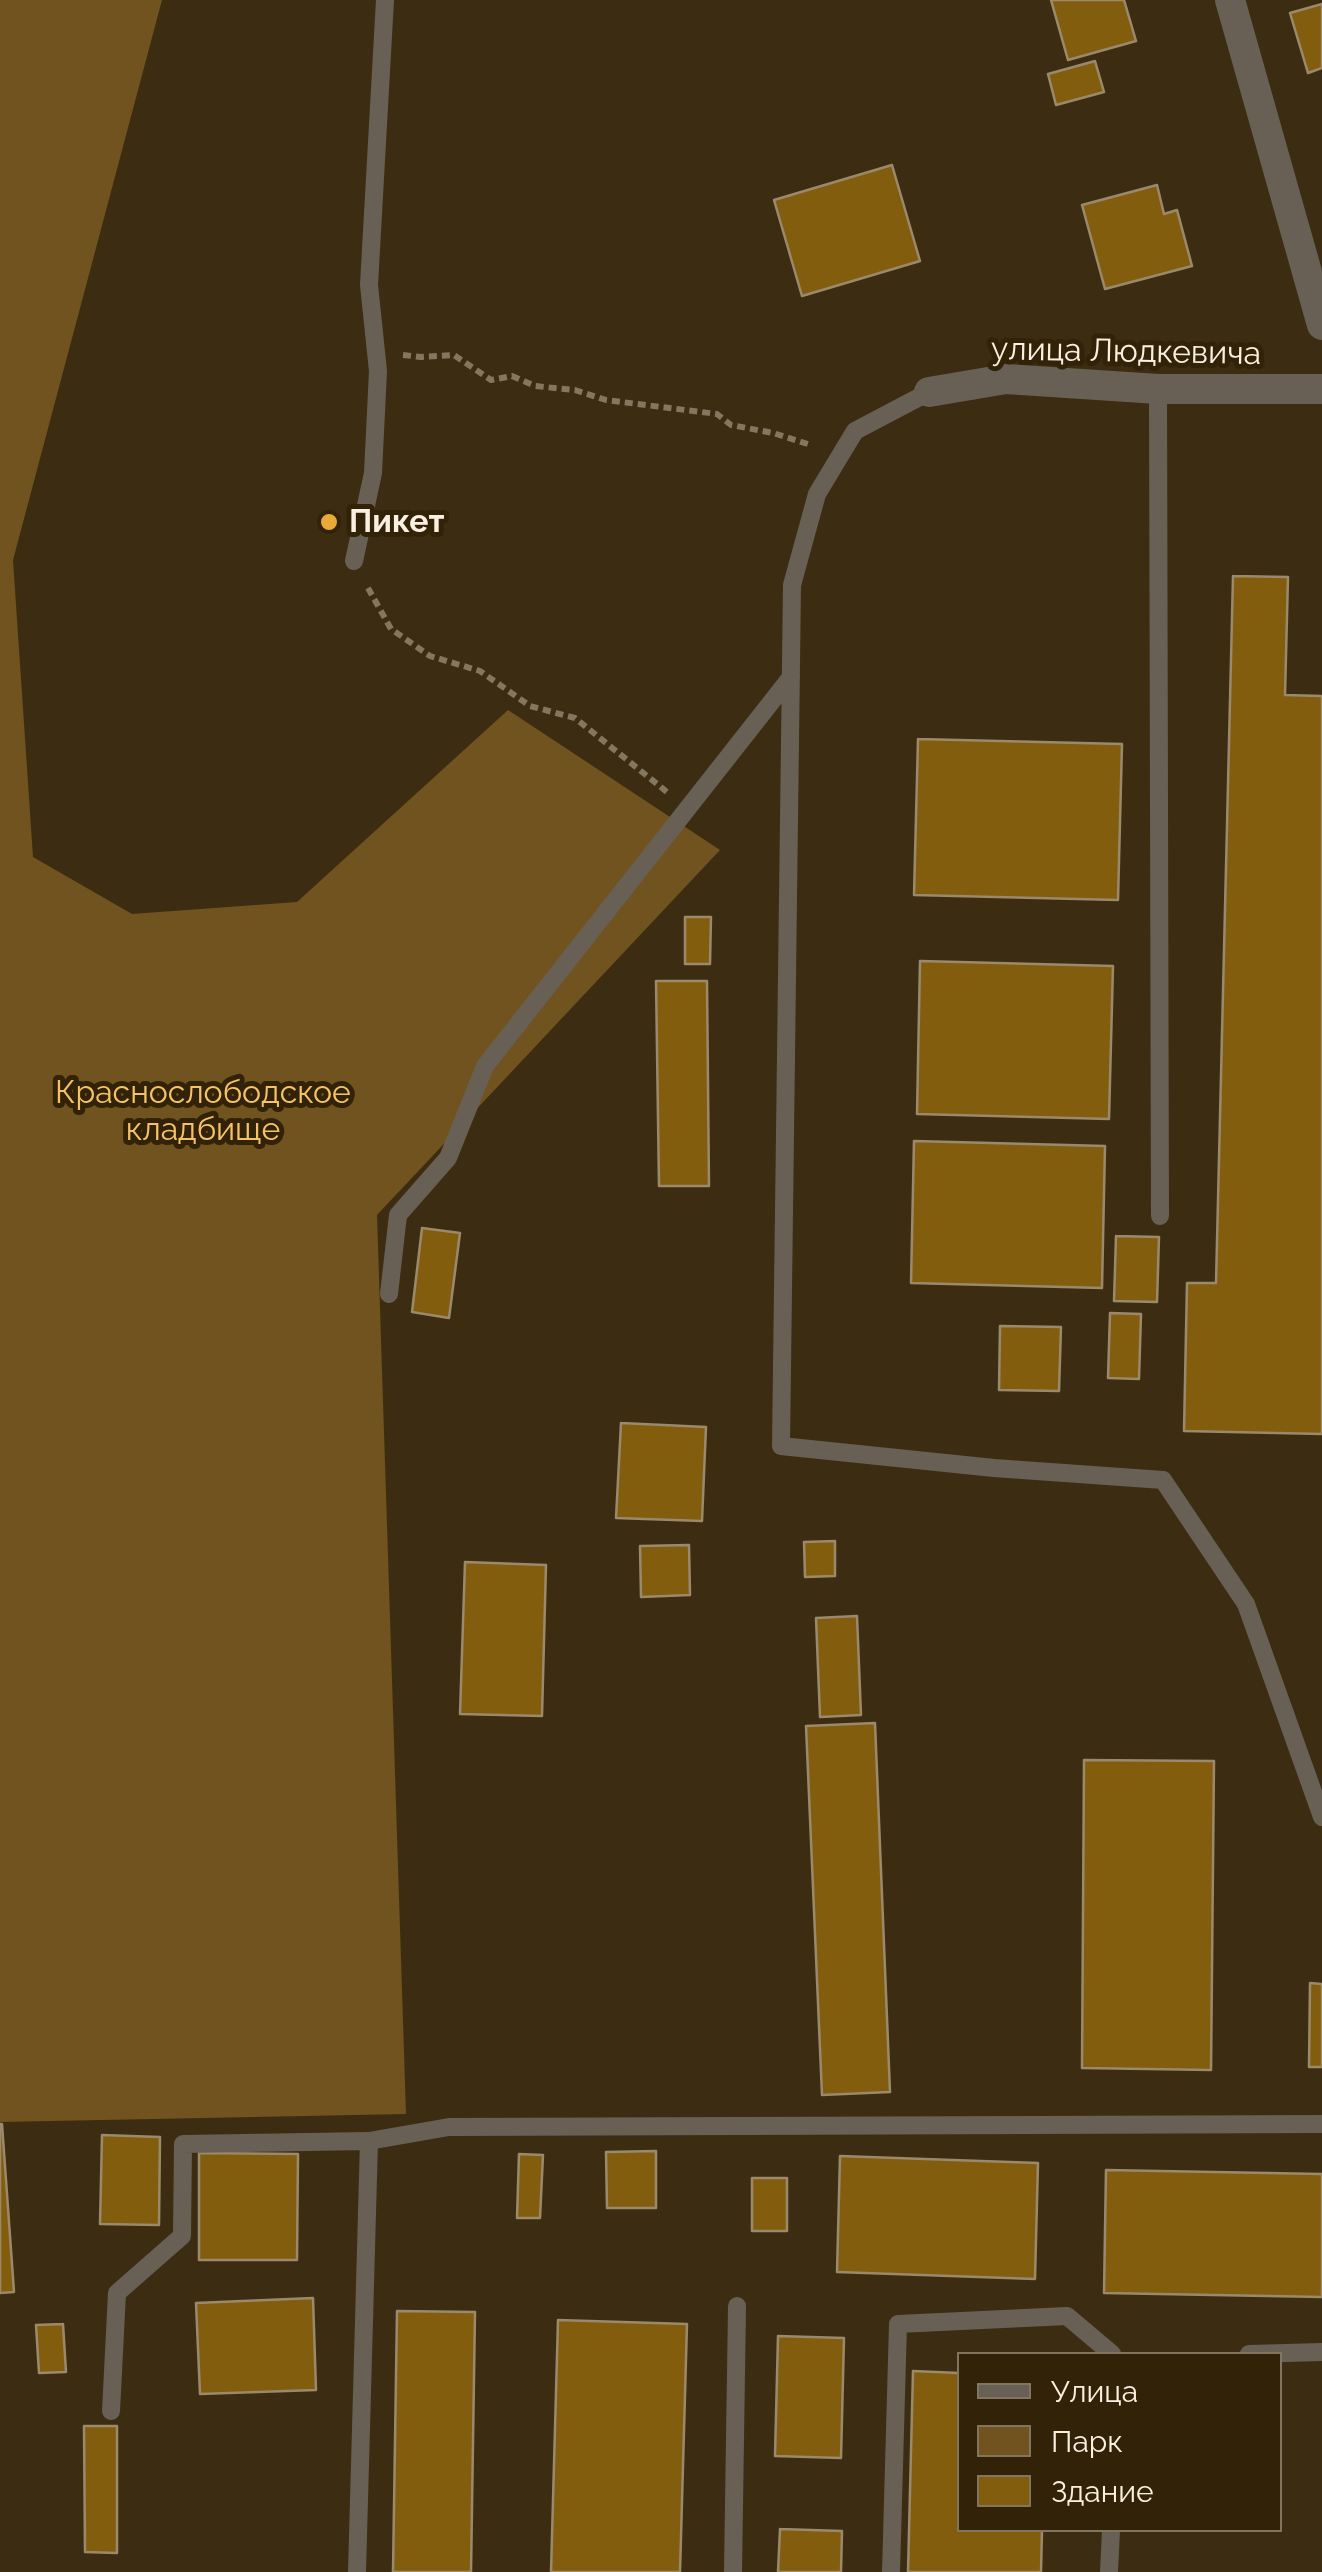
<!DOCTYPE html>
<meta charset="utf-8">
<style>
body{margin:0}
#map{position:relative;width:1322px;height:2572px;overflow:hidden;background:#3c2d12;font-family:Raleway,sans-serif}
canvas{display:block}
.legend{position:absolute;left:957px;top:2352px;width:325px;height:180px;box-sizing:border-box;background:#322308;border:2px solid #82755f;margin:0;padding:12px 18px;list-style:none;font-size:30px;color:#faf0e1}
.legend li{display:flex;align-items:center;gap:20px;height:50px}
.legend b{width:50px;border:2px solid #82755f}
</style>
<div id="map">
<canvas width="1322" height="2572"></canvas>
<ul class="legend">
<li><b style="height:12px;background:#686054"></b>Улица</li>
<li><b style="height:28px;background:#70531f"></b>Парк</li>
<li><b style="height:28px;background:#835d0e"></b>Здание</li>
</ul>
</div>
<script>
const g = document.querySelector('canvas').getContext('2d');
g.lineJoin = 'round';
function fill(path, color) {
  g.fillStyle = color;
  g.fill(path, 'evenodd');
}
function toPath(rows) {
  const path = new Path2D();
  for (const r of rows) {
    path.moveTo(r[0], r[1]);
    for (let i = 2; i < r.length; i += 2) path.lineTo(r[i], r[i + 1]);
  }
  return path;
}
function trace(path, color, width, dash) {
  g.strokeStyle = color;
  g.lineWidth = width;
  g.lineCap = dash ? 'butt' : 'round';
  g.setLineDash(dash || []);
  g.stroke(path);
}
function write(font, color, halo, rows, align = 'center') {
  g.font = font + ' Raleway,sans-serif';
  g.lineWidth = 10;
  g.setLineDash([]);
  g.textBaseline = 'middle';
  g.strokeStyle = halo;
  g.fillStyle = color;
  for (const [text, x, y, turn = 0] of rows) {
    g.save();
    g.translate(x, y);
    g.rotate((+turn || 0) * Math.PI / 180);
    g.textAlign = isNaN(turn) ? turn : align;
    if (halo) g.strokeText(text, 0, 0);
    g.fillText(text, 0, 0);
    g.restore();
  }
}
const green = toPath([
 [0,0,162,0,13,560,33,857,132,914,297,902,508,710,720,850,377,1215,406,2114,0,2122]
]);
const building = toPath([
 [1051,0,1124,0,1136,41,1068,60,1051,0],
 [1322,4,1322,68,1308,73,1290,13,1322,4],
 [1095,61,1104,92,1056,105,1048,74,1095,61],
 [892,165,920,261,802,296,774,200,892,165],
 [1157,185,1164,214,1177,210,1192,266,1105,289,1082,205,1157,185],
 [1233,576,1288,577,1285,695,1322,696,1322,1434,1184,1431,1187,1283,1216,1283,1233,576],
 [918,739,1122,744,1118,900,914,895,918,739],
 [685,917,711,917,710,964,685,964,685,917],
 [920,961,1113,966,1109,1119,917,1114,920,961],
 [656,981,707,981,709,1186,659,1186,656,981],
 [914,1141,1105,1146,1102,1288,911,1283,914,1141],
 [422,1228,460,1233,449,1318,412,1312,422,1228],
 [1116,1236,1159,1237,1157,1302,1114,1301,1116,1236],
 [1110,1313,1141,1314,1139,1379,1108,1378,1110,1313],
 [1000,1326,1061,1327,1059,1391,999,1390,1000,1326],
 [621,1423,706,1427,702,1521,616,1518,621,1423],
 [835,1541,835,1576,805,1577,804,1542,835,1541],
 [689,1545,690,1595,641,1597,640,1546,689,1545],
 [465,1562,546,1565,542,1716,460,1714,465,1562],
 [857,1616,861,1715,820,1717,816,1618,857,1616],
 [875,1723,890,2092,822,2095,806,1726,875,1723],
 [1084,1760,1214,1761,1211,2070,1082,2068,1084,1760],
 [1310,1983,1322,1984,1322,2067,1309,2067,1310,1983],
 [0,2124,2,2124,14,2292,0,2293,0,2124],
 [102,2135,160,2137,159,2225,100,2224,102,2135],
 [656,2151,656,2208,607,2208,606,2152,656,2151],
 [199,2153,298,2154,297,2260,199,2260,199,2153],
 [519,2154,543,2155,540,2218,517,2218,519,2154],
 [840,2156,1038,2163,1035,2279,837,2272,840,2156],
 [1106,2170,1322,2174,1322,2297,1104,2293,1106,2170],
 [752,2178,787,2178,787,2231,752,2231,752,2178],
 [313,2298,316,2390,200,2394,196,2303,313,2298],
 [397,2311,475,2312,471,2572,393,2572,397,2311],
 [558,2320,687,2324,680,2572,551,2572,558,2320],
 [63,2324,66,2372,39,2373,36,2325,63,2324],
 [778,2336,844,2338,841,2458,775,2456,778,2336],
 [913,2371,959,2373,959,2530,1042,2530,1041,2572,908,2572,913,2371],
 [84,2426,117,2426,117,2553,85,2552,84,2426],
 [780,2529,842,2531,841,2572,778,2572,780,2529]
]);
const path = toPath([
 [403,355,421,357,454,355,491,380,512,376,535,386,575,390,606,400,717,414,731,425,773,433,811,445],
 [368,588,391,629,430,656,480,671,530,706,575,718,667,792]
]);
const lane = toPath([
 [1158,389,1160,1216],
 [929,392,855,431,817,494,792,585,781,1446,994,1468,1163,1480,1246,1604,1322,1817],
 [354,561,373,473,378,371,369,285,385,0],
 [389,1294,398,1215,448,1158,485,1066,791,677],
 [1249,2354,1322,2352],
 [111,2411,117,2293,182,2236,183,2144,369,2141,449,2127,1322,2124],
 [357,2572,369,2141],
 [733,2572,737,2306],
 [891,2572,898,2324,1067,2316,1112,2354],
 [1109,2572,1111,2530]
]);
const street = toPath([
 [1230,0,1322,325],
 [929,392,1006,379,1158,389,1322,389]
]);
const markers = [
 [329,522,10,"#e8ab37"]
];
const streetNames = [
 ["улица Людкевича",1126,352,1]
];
const poiNames = [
 ["Пикет",349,522]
];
const parkNames = [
 ["Краснослободское",203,1093],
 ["кладбище",203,1130]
];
fill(green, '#70531f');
fill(building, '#835d0e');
trace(building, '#9b896c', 2.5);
trace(path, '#847760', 6, [8, 5]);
trace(lane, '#686054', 18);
trace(street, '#686054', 30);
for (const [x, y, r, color] of markers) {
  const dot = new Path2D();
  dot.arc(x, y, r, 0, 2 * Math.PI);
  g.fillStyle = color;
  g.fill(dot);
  trace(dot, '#322308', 4);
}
write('32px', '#faf0e1', '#322308', streetNames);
write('bold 32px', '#faf0e1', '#322308', poiNames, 'left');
write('32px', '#f6c267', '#322308', parkNames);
</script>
